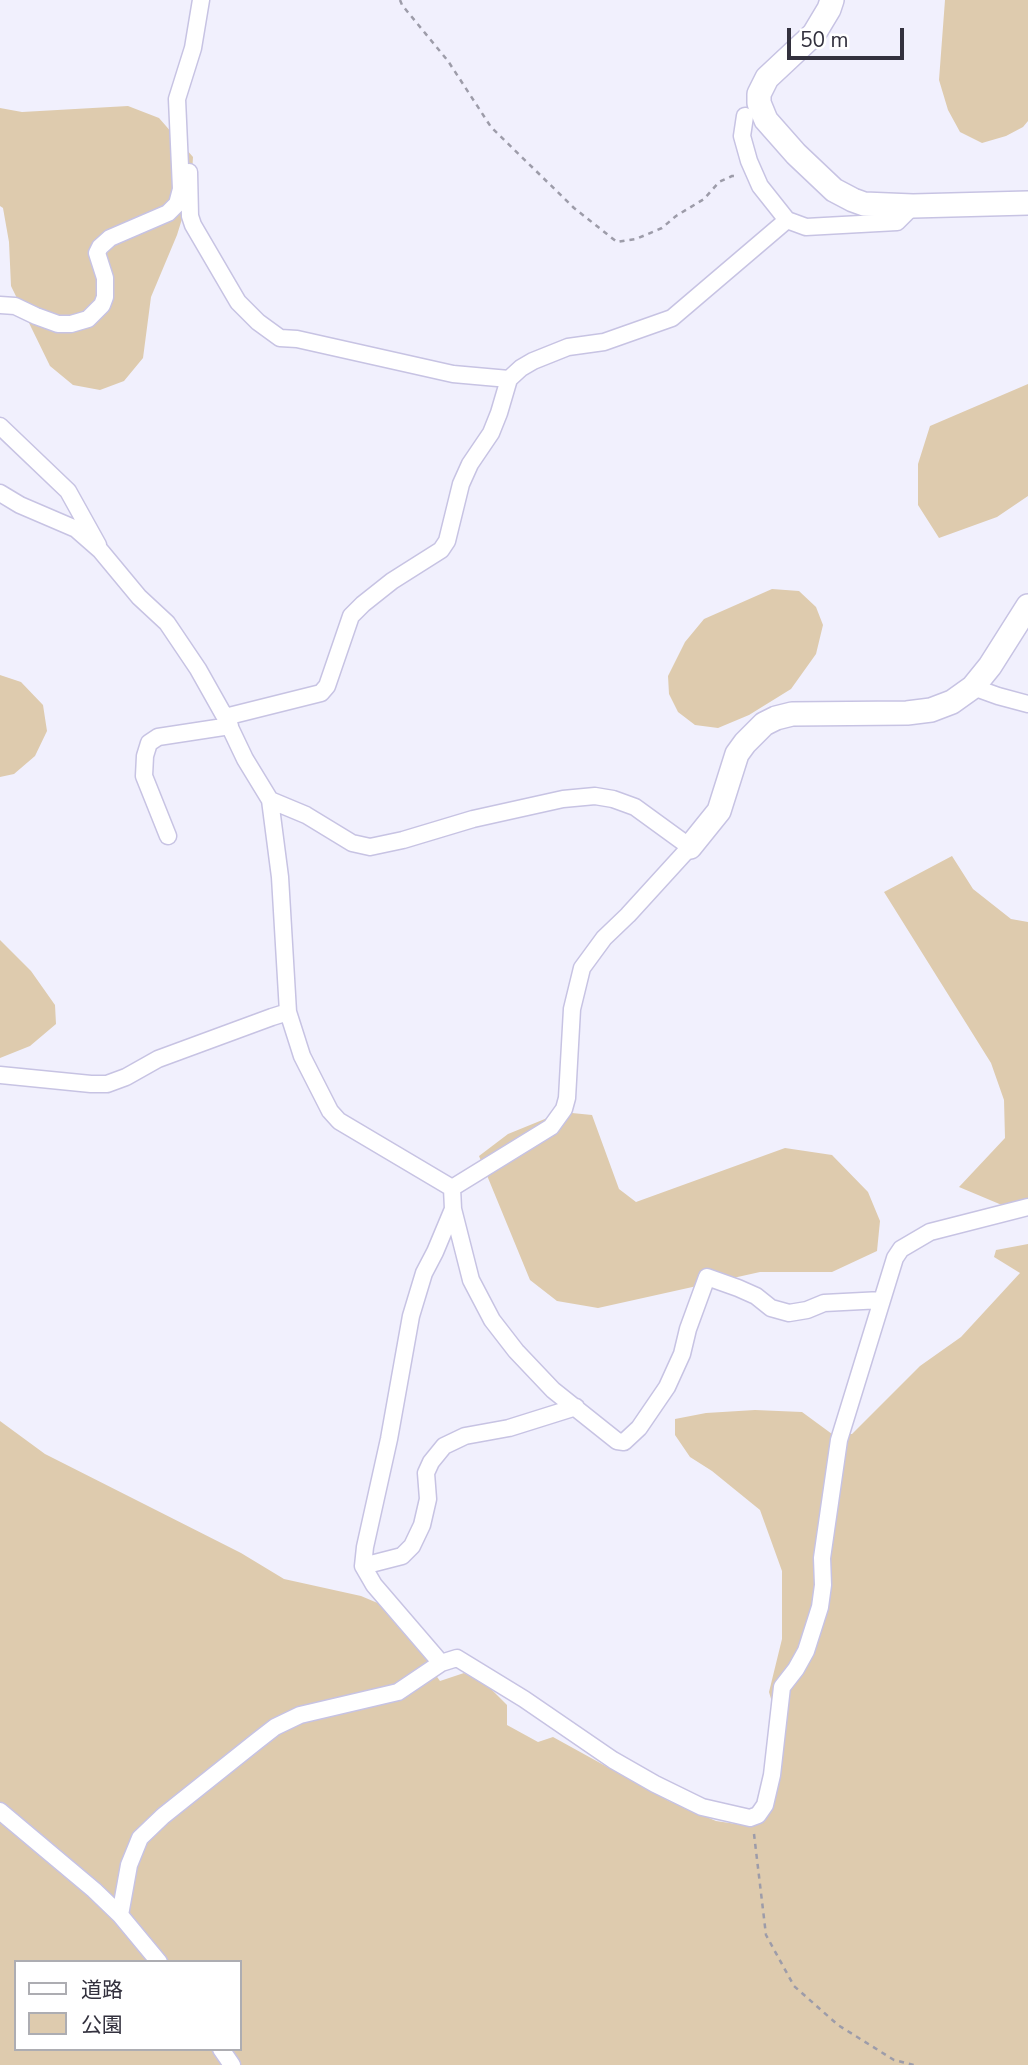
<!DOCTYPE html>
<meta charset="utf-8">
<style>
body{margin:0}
#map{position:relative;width:1028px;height:2065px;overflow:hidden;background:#f1f0fd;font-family:"Nunito Sans","Noto Sans JP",sans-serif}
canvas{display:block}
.legend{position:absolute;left:14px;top:1960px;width:228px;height:91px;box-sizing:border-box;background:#fff;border:2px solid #adadb2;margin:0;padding:9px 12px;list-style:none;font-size:21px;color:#33313e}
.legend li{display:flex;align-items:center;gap:14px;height:35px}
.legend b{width:35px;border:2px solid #adadb2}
.scale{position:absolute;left:787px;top:28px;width:117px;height:32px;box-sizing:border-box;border:4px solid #33313e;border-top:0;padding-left:9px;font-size:21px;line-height:24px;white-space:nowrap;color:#33313e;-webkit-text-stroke:5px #fff;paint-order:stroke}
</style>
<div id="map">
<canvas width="1028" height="2065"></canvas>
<ul class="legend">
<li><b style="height:9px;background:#fff"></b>道路</li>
<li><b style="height:19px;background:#decbae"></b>公園</li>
</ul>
<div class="scale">50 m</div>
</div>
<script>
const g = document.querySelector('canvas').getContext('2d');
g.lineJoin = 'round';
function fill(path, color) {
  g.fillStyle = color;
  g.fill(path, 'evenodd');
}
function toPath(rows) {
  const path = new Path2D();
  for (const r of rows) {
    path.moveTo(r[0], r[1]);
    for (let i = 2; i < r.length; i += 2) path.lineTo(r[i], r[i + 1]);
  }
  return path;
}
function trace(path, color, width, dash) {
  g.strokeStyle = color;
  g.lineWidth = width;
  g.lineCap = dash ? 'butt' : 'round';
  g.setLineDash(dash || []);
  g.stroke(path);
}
const green = toPath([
 [945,0,1028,0,1028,121,1023,127,1006,136,982,143,960,132,948,110,939,80],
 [128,106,159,118,193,157,191,190,177,235,151,297,143,358,124,381,100,390,73,385,50,366,11,286,9,242,3,208,0,206,0,108,22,112],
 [1028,384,1028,496,997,517,939,538,918,505,918,464,930,426],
 [772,589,799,591,816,607,823,625,816,654,791,689,749,715,718,728,695,725,678,712,669,694,668,676,685,642,704,619],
 [0,675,21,682,43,705,47,731,35,756,14,774,0,777],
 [952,856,973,889,1011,919,1028,922,1028,1216,959,1187,1005,1138,1004,1100,991,1063,884,892],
 [0,940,31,971,55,1005,56,1024,30,1046,0,1058],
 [562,1112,592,1115,619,1189,636,1202,785,1148,832,1155,868,1192,880,1221,877,1251,832,1272,760,1272,598,1308,557,1301,530,1280,479,1156,508,1134],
 [1028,1244,1028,2065,0,2065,0,1421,45,1454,241,1553,284,1579,361,1596,380,1604,431,1661,435,1674,440,1681,464,1673,487,1685,507,1705,507,1725,538,1742,553,1737,669,1801,716,1821,743,1825,759,1818,779,1726,769,1692,782,1639,782,1571,760,1510,712,1471,690,1457,675,1435,675,1419,706,1413,755,1410,802,1412,832,1434,852,1434,920,1366,961,1337,1020,1273,994,1257,996,1250],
 [16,1962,240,1962,240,2049,16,2049]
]);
const path = toPath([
 [400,0,402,5,448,61,491,127,574,208,617,242,636,239,662,228,676,216,704,199,719,182,732,176,738,176],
 [754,1834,766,1935,794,1986,838,2025,894,2060,914,2065]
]);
const street = toPath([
 [745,116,742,136,749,161,760,186,787,220],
 [189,172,190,216,193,225,238,302,258,322,280,338,297,339,453,374,509,379],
 [0,305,15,306,36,316,58,324,71,324,88,319,102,305,105,297,105,278,97,253,100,247,110,238,168,213,177,204,181,189,177,99,193,48,201,0],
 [0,426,68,491,98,545],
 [0,493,20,505,76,529,100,550,139,597,167,623,198,669,225,717,245,759,270,800,280,877,288,1012,302,1056,330,1111,339,1121,452,1188,551,1127,564,1109,567,1098,572,1009,582,968,604,938,628,915,690,847,635,807,613,799,595,796,563,799,473,819,403,840,370,847,352,843,306,815,270,800],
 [973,687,998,696,1028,704],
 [225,717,321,693,327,686,351,616,363,604,392,581,441,550,447,541,461,484,470,464,491,433,499,413,509,379,521,368,533,361,568,347,604,342,672,318,787,220,806,227,897,222,913,206],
 [168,836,144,776,145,756,149,743,158,737,230,726],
 [0,1075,91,1084,107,1084,126,1077,158,1059,272,1017,288,1012],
 [452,1188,453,1209,471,1280,492,1320,516,1351,553,1390,617,1441,624,1442,639,1428,667,1387,682,1354,688,1329,707,1277,738,1288,756,1296,771,1308,789,1313,807,1310,824,1303,882,1300],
 [363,1566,365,1547,389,1439,411,1316,424,1273,435,1252,453,1209],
 [441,1663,374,1585,363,1566,402,1556,412,1546,422,1525,428,1499,426,1473,431,1462,444,1446,465,1436,509,1428,576,1407],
 [0,1811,94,1890,120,1915,159,1962],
 [120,1915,129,1865,140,1838,163,1816,257,1741,275,1727,300,1715,398,1692,441,1663,457,1658,524,1699,613,1760,655,1784,702,1807,750,1818,758,1815,765,1805,772,1775,782,1687,796,1669,806,1651,820,1607,823,1585,822,1558,839,1440,895,1258,901,1249,930,1232,1028,1207],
 [221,2049,232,2065]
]);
const secondary = toPath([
 [832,0,829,9,814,34,767,78,759,94,759,103,766,120,796,154,834,190,853,200,864,204,913,206,1028,203],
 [690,847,719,811,737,754,745,743,764,724,776,718,792,714,907,713,931,710,952,702,973,687,990,666,1028,606]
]);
fill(green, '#decbae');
trace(street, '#c7c3e3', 19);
trace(secondary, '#c7c3e3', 26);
trace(path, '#9d9ca9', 2.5, [5, 5]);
trace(street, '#fff', 16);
trace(secondary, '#fff', 23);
</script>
